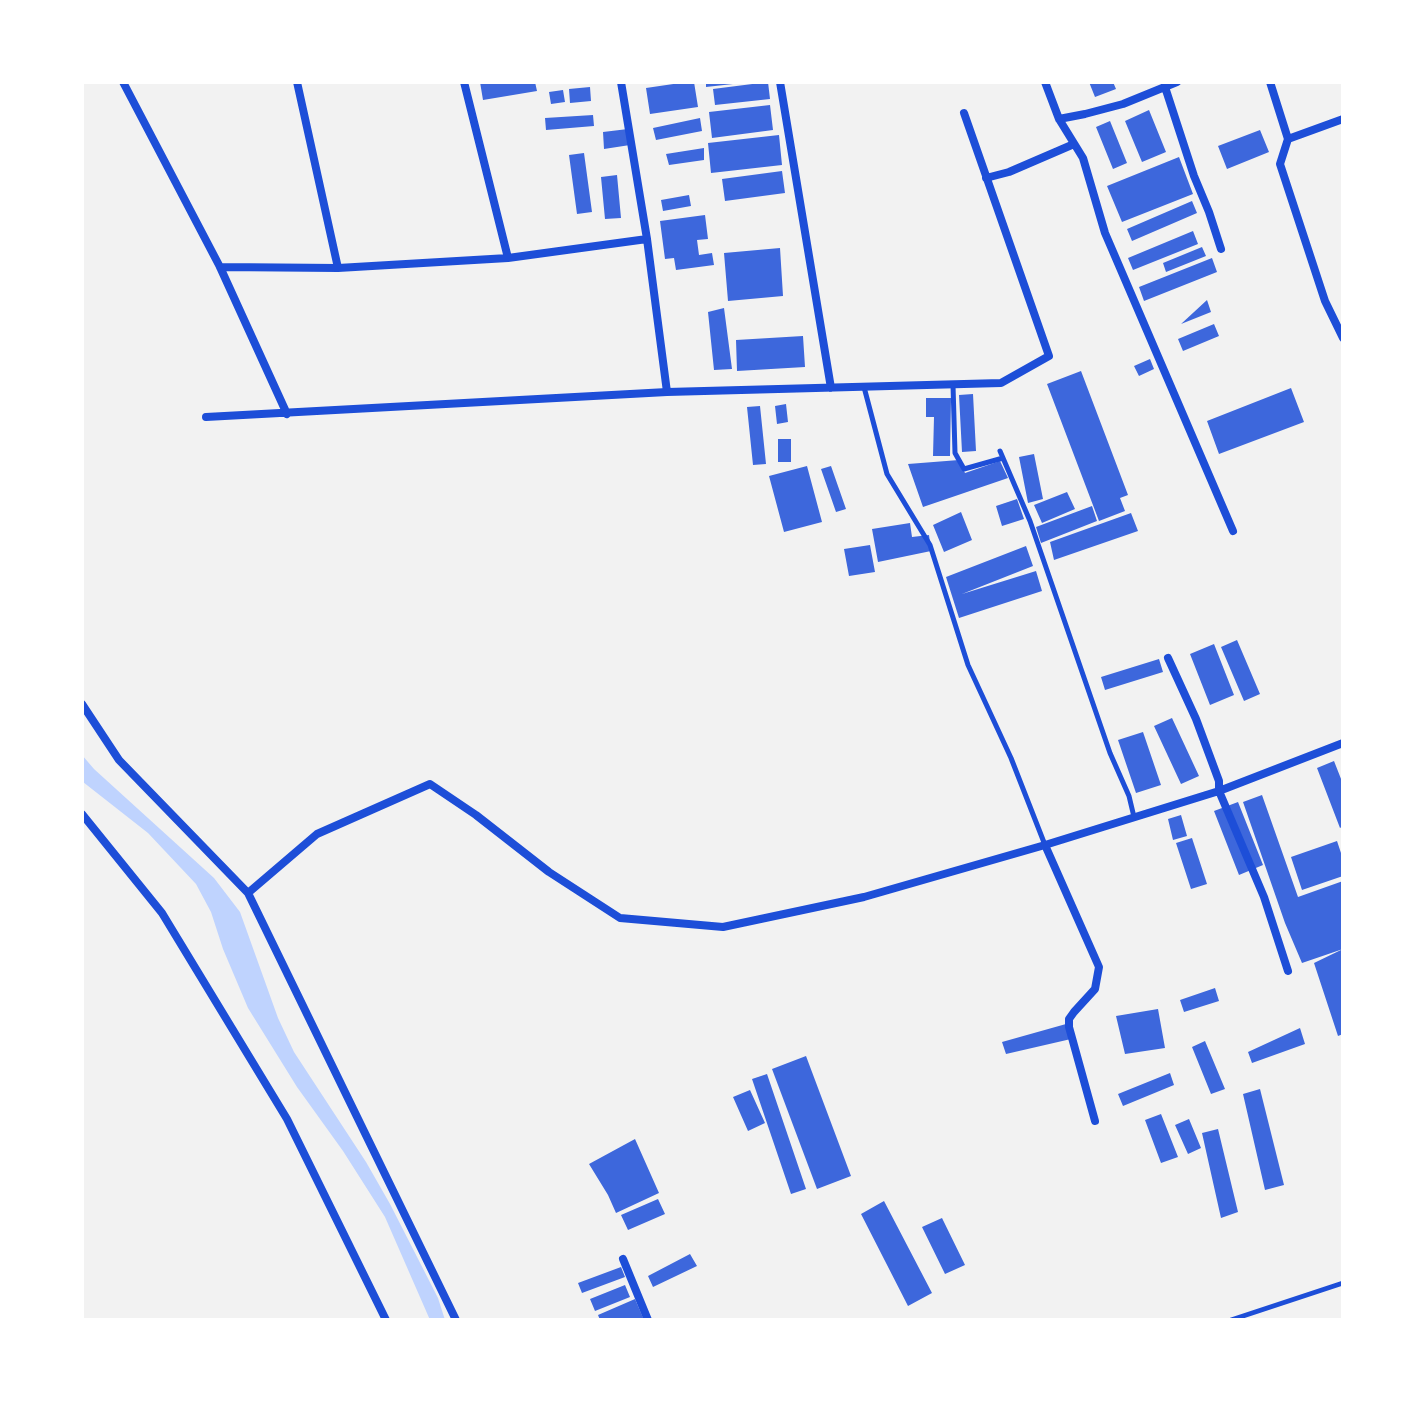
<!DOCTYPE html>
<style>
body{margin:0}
#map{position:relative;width:1425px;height:1402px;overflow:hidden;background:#f2f2f2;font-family:Commissioner,sans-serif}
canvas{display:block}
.frame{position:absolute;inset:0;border:84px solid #fff;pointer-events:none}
</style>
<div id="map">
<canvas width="1425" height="1402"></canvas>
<div class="frame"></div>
</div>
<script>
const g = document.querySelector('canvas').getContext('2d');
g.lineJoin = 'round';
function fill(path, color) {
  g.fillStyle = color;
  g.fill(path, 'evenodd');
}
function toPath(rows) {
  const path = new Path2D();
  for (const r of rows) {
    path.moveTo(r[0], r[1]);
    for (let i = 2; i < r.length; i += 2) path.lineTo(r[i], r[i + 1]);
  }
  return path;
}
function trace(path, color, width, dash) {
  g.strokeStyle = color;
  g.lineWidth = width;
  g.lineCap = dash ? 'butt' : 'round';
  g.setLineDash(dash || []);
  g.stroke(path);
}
const water = toPath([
 [82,755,94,769,214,878,240,912,278,1018,294,1052,366,1162,390,1204,438,1298,445,1320,430,1320,385,1217,343,1151,297,1087,248,1008,223,949,211,912,196,884,148,833,83,782]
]);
const building = toPath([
 [480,82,497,82,497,84,511,82,535,82,537,91,483,100],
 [687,82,694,82,698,107,650,114,646,88],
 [706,82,733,82,733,84,706,87],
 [768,82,770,99,715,105,713,89],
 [1089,82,1113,82,1116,89,1095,97],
 [590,87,591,101,570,103,569,89],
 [563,90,565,102,551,104,549,92],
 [770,105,773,130,712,138,709,112],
 [1149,110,1166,152,1142,162,1125,121],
 [593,115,594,126,546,130,545,118],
 [700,118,702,131,656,140,653,128],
 [1110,121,1127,163,1113,169,1096,127],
 [628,129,630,145,604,149,603,132],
 [1260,130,1269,152,1227,169,1218,146],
 [779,135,782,165,711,173,708,143],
 [704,148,704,160,669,165,666,154],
 [584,153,592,212,577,214,569,155],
 [1179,157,1193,194,1122,222,1107,186],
 [782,171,785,193,725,201,722,179],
 [617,175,621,218,605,219,601,177],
 [689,195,691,206,663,211,661,200],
 [1192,201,1197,213,1132,241,1127,229],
 [705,215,708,239,697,240,699,255,712,253,714,265,676,270,674,258,665,259,660,221],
 [1193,231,1198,244,1133,270,1128,258],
 [1202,247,1206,256,1166,272,1163,263],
 [780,248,783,296,728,301,724,253],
 [1212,258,1217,272,1144,301,1139,287],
 [1207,300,1211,312,1181,324],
 [724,308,732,369,714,370,708,312],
 [1214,324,1219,336,1183,351,1178,339],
 [803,336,805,367,737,371,736,340],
 [1150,359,1154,369,1139,376,1134,366],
 [1081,371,1128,495,1120,498,1125,511,1099,521,1047,384],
 [1291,388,1304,422,1219,454,1207,421],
 [973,394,976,451,962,452,959,395],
 [926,398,951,398,950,456,933,456,934,417,926,417],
 [786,404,788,422,777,424,775,406],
 [760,406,766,464,753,465,747,407],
 [778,439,791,439,791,462,778,462],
 [1034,454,1043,499,1028,503,1019,457],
 [959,460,965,473,1000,461,1008,478,923,507,908,464],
 [807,466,822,522,784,532,769,476],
 [831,466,846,509,836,512,821,469],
 [1067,492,1075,509,1042,523,1034,505],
 [1017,499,1024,519,1002,526,996,506],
 [1092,506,1097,521,1041,543,1036,527],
 [961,512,972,540,944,552,933,525],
 [1131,513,1138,531,1054,560,1050,542],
 [910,523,912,537,929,535,931,551,878,562,872,529],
 [870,545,875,572,849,576,844,549],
 [1026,546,1033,566,962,594,1036,571,1042,591,959,618,946,577],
 [1237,640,1260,694,1244,701,1221,647],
 [1214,644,1234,695,1210,705,1190,654],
 [1159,659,1163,672,1105,690,1101,677],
 [1172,718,1199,776,1181,784,1154,726],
 [1143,732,1161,785,1136,793,1118,740],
 [1334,761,1343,784,1343,826,1340,828,1317,768],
 [1262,795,1298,897,1343,881,1343,949,1302,963,1285,923,1243,802],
 [1238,802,1263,865,1239,875,1214,811],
 [1181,815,1187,836,1173,840,1168,819],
 [1192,838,1207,884,1191,889,1176,843],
 [1337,841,1343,859,1343,876,1302,890,1291,857],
 [1343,949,1343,1034,1338,1036,1314,963],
 [1215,988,1219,1001,1184,1012,1180,1000],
 [1158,1009,1165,1048,1125,1054,1116,1016],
 [1066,1024,1071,1039,1006,1054,1002,1042],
 [1300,1028,1305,1044,1252,1063,1248,1052],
 [1205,1041,1225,1089,1211,1094,1192,1047],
 [806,1056,851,1176,817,1189,772,1069],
 [1170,1073,1174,1085,1123,1106,1118,1094],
 [767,1074,806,1189,791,1194,752,1079],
 [1260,1089,1284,1185,1265,1190,1243,1094],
 [750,1090,765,1123,748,1131,733,1097],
 [1161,1114,1178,1157,1161,1163,1145,1120],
 [1189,1119,1201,1148,1188,1154,1175,1125],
 [1218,1129,1238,1212,1221,1218,1202,1133],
 [635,1139,659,1193,616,1213,608,1195,589,1164],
 [658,1199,665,1214,628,1230,621,1215],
 [884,1201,932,1293,908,1306,861,1214],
 [942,1218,965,1265,945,1274,922,1227],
 [690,1254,697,1266,653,1287,648,1276],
 [621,1267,625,1277,582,1293,578,1283],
 [625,1285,630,1297,595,1311,590,1299],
 [635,1299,644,1320,600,1320,598,1315]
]);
const service = toPath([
 [953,385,955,453,964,469,1003,458],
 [864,387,887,474,930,545,968,665,1011,758,1045,845],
 [1000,451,1030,521,1110,753,1129,796,1134,817],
 [1231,1320,1343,1283]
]);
const minor = toPath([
 [123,82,220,267,287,414],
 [297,82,338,268],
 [464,82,508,258],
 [621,82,647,239,667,392],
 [780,82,831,388],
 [1045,82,1059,119,1083,158,1105,233,1233,531],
 [1270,82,1288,139,1343,119],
 [1165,87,1194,176,1209,212,1221,249],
 [1059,119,1085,114,1123,104,1177,82],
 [1288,139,1280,164,1325,301,1343,338],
 [986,178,1009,172,1074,144],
 [220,267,338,268,508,258,647,239],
 [206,417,667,392,1001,383,1049,356,964,113],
 [1168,658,1196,719,1219,781,1219,791,1264,897,1288,971],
 [82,704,119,760,248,893,456,1320],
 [82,814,162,913,287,1119,386,1320],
 [1045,845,1099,967,1095,989,1074,1012,1069,1019,1069,1027,1095,1121],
 [248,893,317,834,430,784,476,815,549,872,620,918,723,927,864,897,1045,845,1219,791,1343,743],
 [623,1259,648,1320]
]);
fill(water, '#bfd3fe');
fill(building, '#3d67dc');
trace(service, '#1d4ed8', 5);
trace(minor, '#1d4ed8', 8);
</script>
